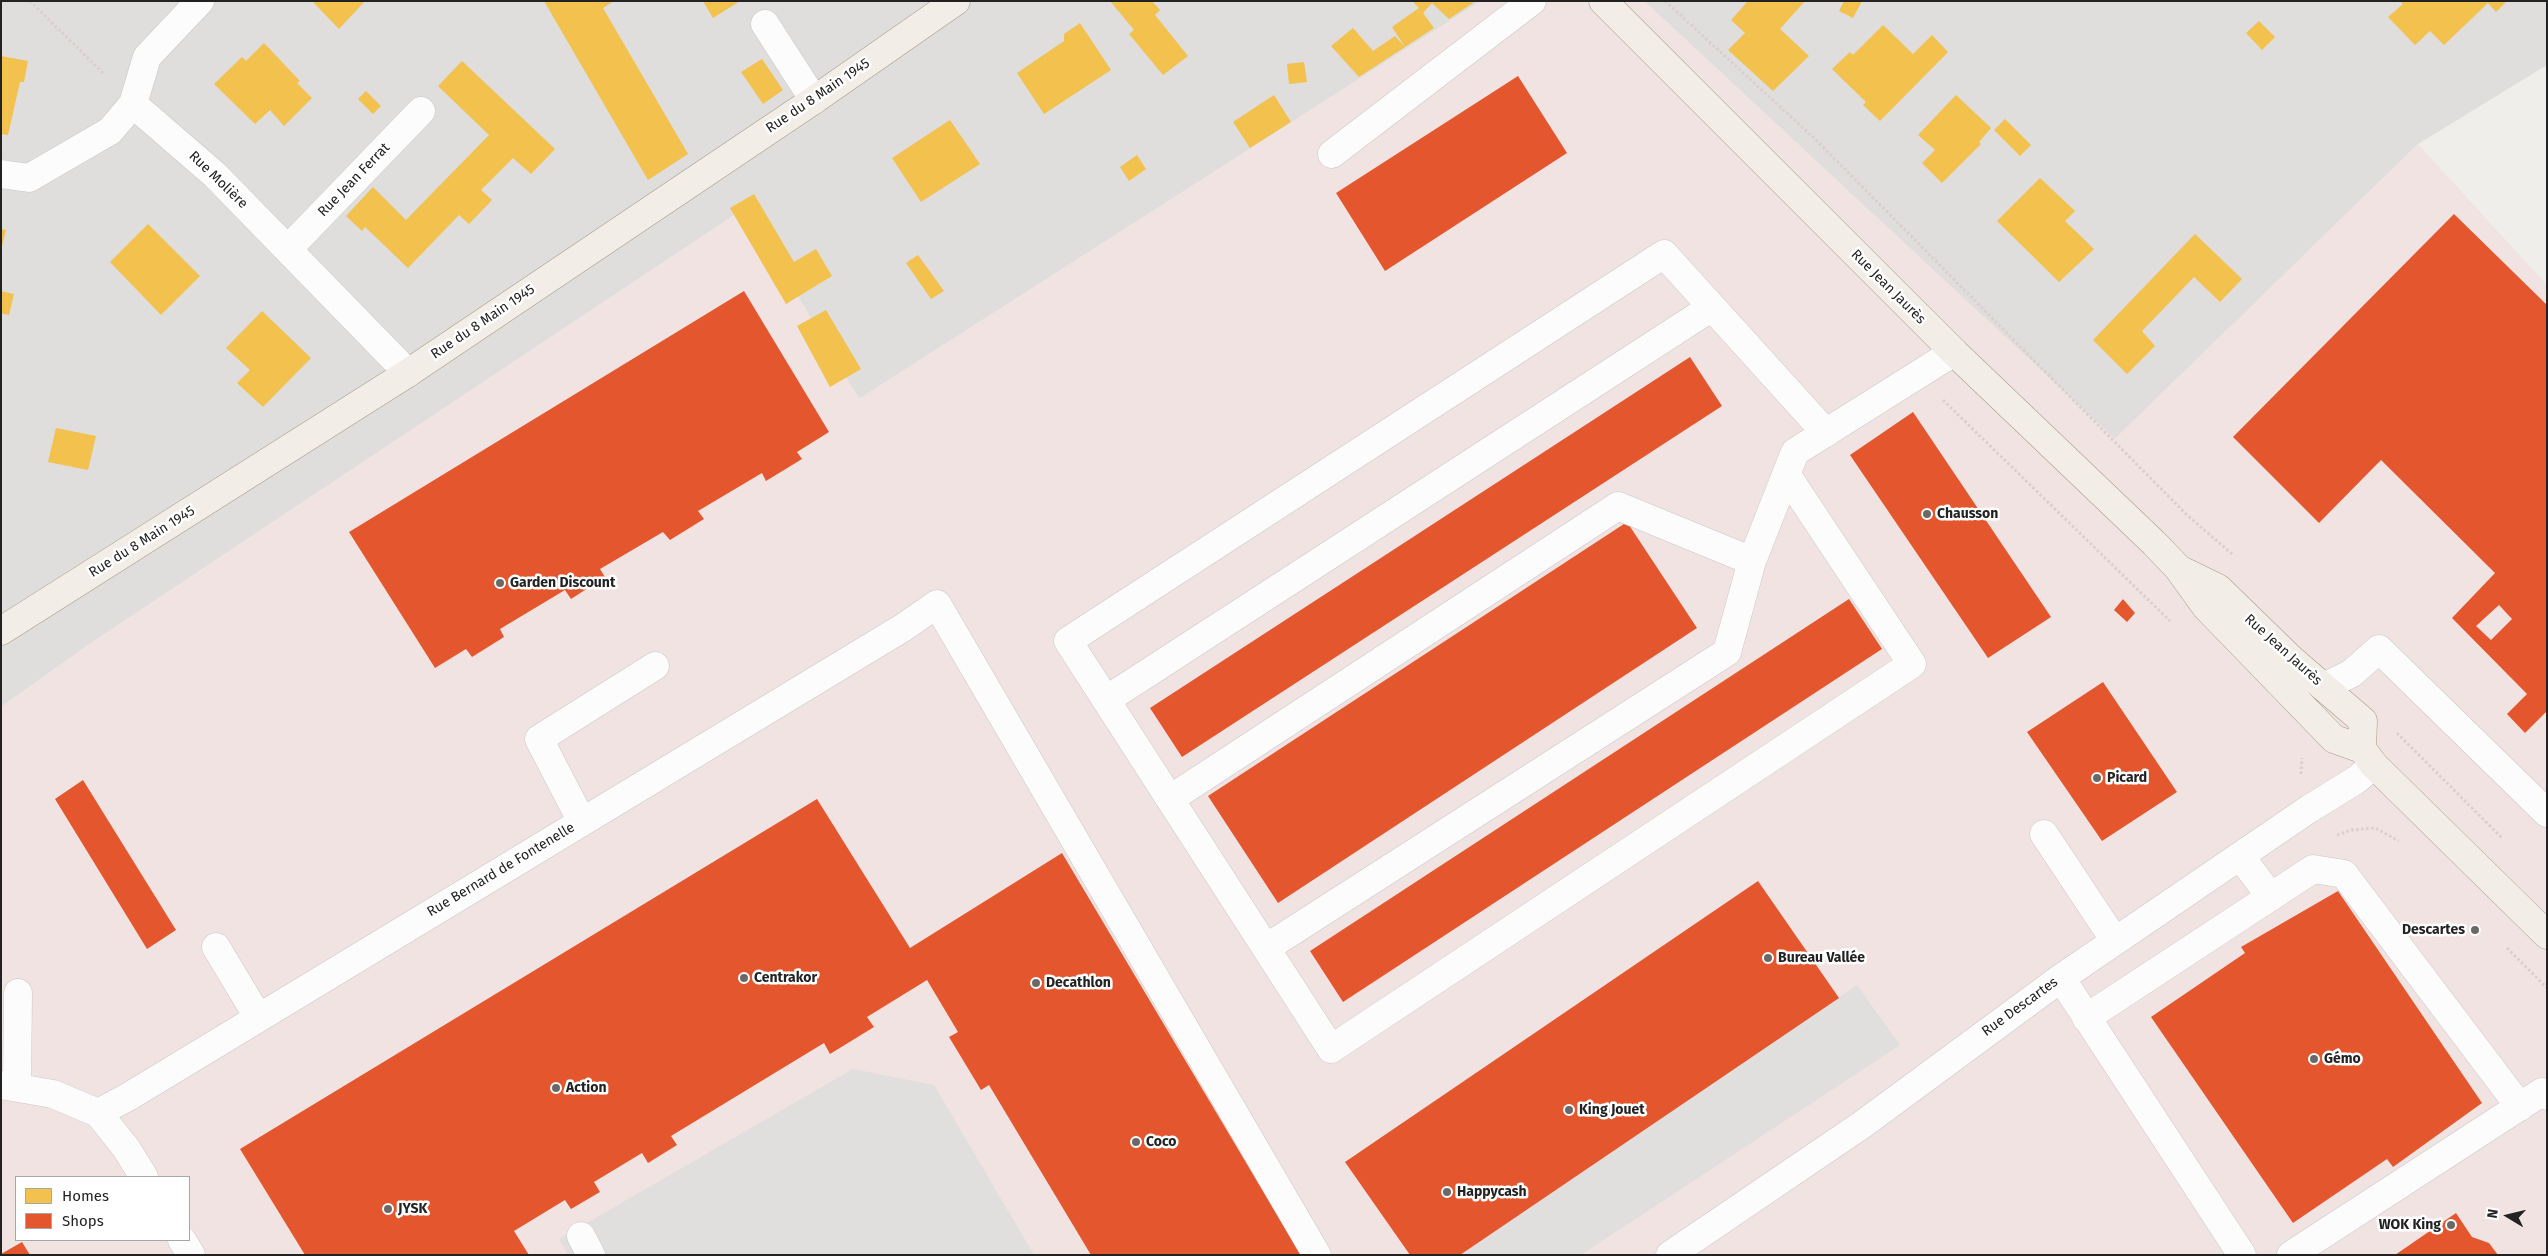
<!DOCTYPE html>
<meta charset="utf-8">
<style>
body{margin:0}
#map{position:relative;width:2548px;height:1256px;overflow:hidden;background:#f0eeeb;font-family:"Fira Sans",sans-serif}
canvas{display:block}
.frame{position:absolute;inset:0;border:2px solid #222;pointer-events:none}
.legend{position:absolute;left:15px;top:1176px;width:175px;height:65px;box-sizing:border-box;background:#fff;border:1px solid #a7a7a7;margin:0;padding:6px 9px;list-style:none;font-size:15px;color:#222}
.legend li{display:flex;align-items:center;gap:10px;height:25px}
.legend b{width:25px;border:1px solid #a7a7a7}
.north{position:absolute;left:2483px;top:1191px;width:50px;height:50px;-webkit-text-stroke:4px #fff;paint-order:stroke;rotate:279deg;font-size:14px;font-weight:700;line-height:20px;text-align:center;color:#222}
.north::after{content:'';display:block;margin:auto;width:18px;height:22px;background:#222;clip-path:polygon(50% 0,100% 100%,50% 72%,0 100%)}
</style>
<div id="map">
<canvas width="2548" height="1256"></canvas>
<div class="frame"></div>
<ul class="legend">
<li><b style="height:14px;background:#f2c14e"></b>Homes</li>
<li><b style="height:14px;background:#e4572e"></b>Shops</li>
</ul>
<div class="north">N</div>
</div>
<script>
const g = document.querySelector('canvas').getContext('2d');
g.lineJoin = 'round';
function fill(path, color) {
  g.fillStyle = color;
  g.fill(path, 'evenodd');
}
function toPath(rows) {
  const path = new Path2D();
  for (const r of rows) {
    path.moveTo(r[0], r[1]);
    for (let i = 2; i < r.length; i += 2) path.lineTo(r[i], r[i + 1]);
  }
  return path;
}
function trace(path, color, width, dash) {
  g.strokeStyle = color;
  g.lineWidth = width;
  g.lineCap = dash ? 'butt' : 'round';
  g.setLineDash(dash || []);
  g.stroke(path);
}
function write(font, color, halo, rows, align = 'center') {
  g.font = font + ' "Fira Sans",sans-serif';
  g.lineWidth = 5;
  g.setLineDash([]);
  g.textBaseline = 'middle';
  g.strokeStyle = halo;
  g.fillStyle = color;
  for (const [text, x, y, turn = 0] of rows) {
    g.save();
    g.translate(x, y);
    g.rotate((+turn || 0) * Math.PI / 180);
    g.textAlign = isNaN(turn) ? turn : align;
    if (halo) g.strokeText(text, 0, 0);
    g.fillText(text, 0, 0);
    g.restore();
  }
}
const residential = toPath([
 [1,1,1481,1,859,399,745,208,94,641,1,707],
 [1644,1,2547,1,2547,65,2418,144,2115,439]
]);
const commercial = toPath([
 [1481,1,1644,1,2115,439,2418,144,2547,285,2547,1255,1,1255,1,707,94,641,745,208,859,399],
 [16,1177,189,1177,189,1240,16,1240]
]);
const parking = toPath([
 [1857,985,1900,1045,1581,1255,1460,1255],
 [853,1069,934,1085,1034,1255,568,1255,559,1239]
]);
const homes = toPath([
 [312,1,365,1,339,29],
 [544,1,614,1,603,8,688,154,648,180],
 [703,1,740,1,713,18],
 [1110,1,1152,1,1160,10,1155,15,1188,56,1163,75,1129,34,1134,30],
 [1412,1,1476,1,1449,19,1432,3,1423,13,1434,28,1405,47,1392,27,1419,8],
 [1748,1,1805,1,1780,29,1809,56,1773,91,1728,50,1745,33,1731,20],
 [1844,1,1862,1,1853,18,1839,11],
 [2400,1,2507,1,2496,12,2488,3,2444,45,2430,31,2415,45,2388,17,2403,4],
 [2259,21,2275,37,2262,50,2246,33],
 [1080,23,1111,70,1044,114,1017,73,1064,41,1064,34],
 [1883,25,1913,54,1932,35,1948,52,1880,121,1863,105,1866,102,1832,69,1850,52,1853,55],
 [1353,28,1373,51,1395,36,1405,47,1359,77,1331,46],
 [264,43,300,81,297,83,312,98,284,126,270,110,255,124,214,84,242,57,246,61],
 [1,56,28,61,24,82,20,82,8,135,1,134],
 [762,59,783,90,763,104,741,72],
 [462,61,555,149,531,174,513,158,481,190,492,200,469,224,459,215,408,268,365,227,362,231,346,216,373,187,406,220,489,135,438,86],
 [1304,62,1307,82,1289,84,1287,64],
 [366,91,381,106,373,114,358,99],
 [1274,95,1291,122,1250,148,1233,122],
 [1956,95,1991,128,1979,142,1981,144,1942,183,1922,163,1935,150,1918,135],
 [2005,119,2031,145,2020,156,1994,130],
 [950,120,980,164,921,202,892,158],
 [1137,155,1146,169,1129,181,1120,167],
 [2040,178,2075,211,2065,221,2094,249,2059,282,1997,221],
 [754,194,794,262,816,249,832,276,786,304,730,208],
 [148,224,200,276,161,315,110,262],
 [1,229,6,230,2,246,1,245],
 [2195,234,2242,279,2220,302,2194,277,2142,331,2155,346,2127,374,2093,340],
 [918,255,944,291,931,299,906,263],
 [1,291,14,294,9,315,1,313],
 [826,310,861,369,830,387,797,326],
 [262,311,311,358,263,407,237,383,250,370,226,348],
 [56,428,96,436,88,470,48,462]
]);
const shops = toPath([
 [1518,76,1567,153,1385,271,1336,193],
 [2454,214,2547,305,2547,711,2525,733,2507,714,2527,694,2452,618,2495,573,2381,460,2319,523,2233,437],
 [2499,605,2512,619,2491,640,2476,626],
 [744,291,829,432,797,452,802,459,766,481,762,473,698,511,704,519,670,540,663,532,600,569,605,577,571,599,565,590,500,629,504,637,472,657,466,649,435,668,349,532],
 [1690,357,1722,406,1182,757,1150,708],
 [1913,412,2051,617,1988,658,1850,455],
 [1627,522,1697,628,1278,903,1208,796],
 [1849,599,1882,649,1343,1002,1310,951],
 [2123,599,2135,613,2127,622,2114,610],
 [2103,682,2177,792,2102,841,2027,732],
 [83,780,176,930,147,949,55,799],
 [817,799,910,948,1062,853,1301,1255,1091,1255,989,1085,981,1090,949,1037,958,1032,927,980,867,1017,874,1027,830,1054,824,1043,671,1136,677,1145,648,1163,642,1153,594,1182,600,1192,571,1209,565,1200,514,1231,529,1255,305,1255,240,1149],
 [1758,881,1839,998,1460,1255,1410,1255,1345,1162],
 [2338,891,2482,1103,2393,1167,2387,1159,2293,1223,2151,1017,2245,953,2241,947],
 [2456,1213,2472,1237,2489,1243,2498,1255,2395,1255],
 [22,1242,30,1255,1,1255,1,1254]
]);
const path = toPath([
 [30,1,105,75],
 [1665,1,1814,138,2187,515,2232,554],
 [1943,400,2170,621],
 [2397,733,2502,838],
 [2301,774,2302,758],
 [2337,835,2352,830,2375,828,2399,841],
 [2507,948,2547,988]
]);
const minor = toPath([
 [765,24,814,100],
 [133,104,147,57,200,1],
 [1332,154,1532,1],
 [1,174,29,178,110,131,133,104,215,175,408,373],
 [288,249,421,111],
 [1786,474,1912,664,1331,1049,1068,641,1664,254,1826,433],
 [2324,687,2352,673,2379,649,2547,813],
 [1106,700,1712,307],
 [1170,799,1618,506,1752,561],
 [582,822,539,739,655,666],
 [2044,834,2115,941],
 [2240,856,2271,897],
 [216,947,258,1017],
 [1266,948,1727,652,1752,561,1795,452,1954,352],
 [2061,978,2242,1255],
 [2086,1018,2313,869,2344,874,2520,1107],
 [1,1085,53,1094,98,1113,126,1148,144,1177],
 [17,1087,18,993],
 [98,1113,128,1097,904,627,937,604,1317,1255],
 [581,1236,591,1255],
 [182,1240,191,1255],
 [1670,1255,1863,1124,2061,978,2309,809,2356,780,2374,765],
 [2291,1255,2542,1092,2547,1096]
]);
const major = toPath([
 [1603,1,1954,352,2154,543,2178,568,2206,607,2334,739,2362,749,2374,765,2547,935],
 [2181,570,2218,588,2291,659,2363,721,2362,749],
 [1,631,408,373,814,100,956,1]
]);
const markers = [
 [1927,514,5,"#6a6968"],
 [500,583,5,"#6a6968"],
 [2097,778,5,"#6a6968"],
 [2475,930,5,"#6a6968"],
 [1768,958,5,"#6a6968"],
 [744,978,5,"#6a6968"],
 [1036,983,5,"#6a6968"],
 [2314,1059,5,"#6a6968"],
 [556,1088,5,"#6a6968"],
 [1569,1110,5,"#6a6968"],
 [1136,1142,5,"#6a6968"],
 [1447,1192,5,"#6a6968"],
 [388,1209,5,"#6a6968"],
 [2451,1225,5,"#6a6968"]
];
const streetNames = [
 ["Rue du 8 Main 1945",818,96,-34],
 ["Rue Molière",218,180,44],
 ["Rue Jean Ferrat",354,180,-46],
 ["Rue Jean Jaurès",1888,287,45],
 ["Rue du 8 Main 1945",483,322,-34],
 ["Rue du 8 Main 1945",142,542,-32],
 ["Rue Jean Jaurès",2283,650,42],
 ["Rue Bernard de Fontenelle",501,870,-31],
 ["Rue Descartes",2020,1007,-36]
];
const poiNames = [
 ["Chausson",1937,514],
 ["Garden Discount",510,583],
 ["Picard",2107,778],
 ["Descartes",2465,930,"right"],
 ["Bureau Vallée",1778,958],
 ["Centrakor",754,978],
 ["Decathlon",1046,983],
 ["Gémo",2324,1059],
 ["Action",566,1088],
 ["King Jouet",1579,1110],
 ["Coco",1146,1142],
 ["Happycash",1457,1192],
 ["JYSK",398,1209],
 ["WOK King",2441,1225,"right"]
];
fill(residential, '#dfdedc');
fill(commercial, '#f1e3e1');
fill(parking, '#e0dfde');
fill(homes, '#f2c14e');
fill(shops, '#e4572e');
trace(minor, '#c9c8c7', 29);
trace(major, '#a79c86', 29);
trace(path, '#dccecd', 3, [2.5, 2.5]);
trace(minor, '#fdfcfc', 28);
trace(major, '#f3ede7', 28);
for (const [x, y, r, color] of markers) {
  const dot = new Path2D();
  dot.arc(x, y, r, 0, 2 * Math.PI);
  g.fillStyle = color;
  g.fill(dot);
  trace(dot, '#fff', 2);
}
write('14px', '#222', '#fff', streetNames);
write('bold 14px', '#222', '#fff', poiNames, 'left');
</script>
